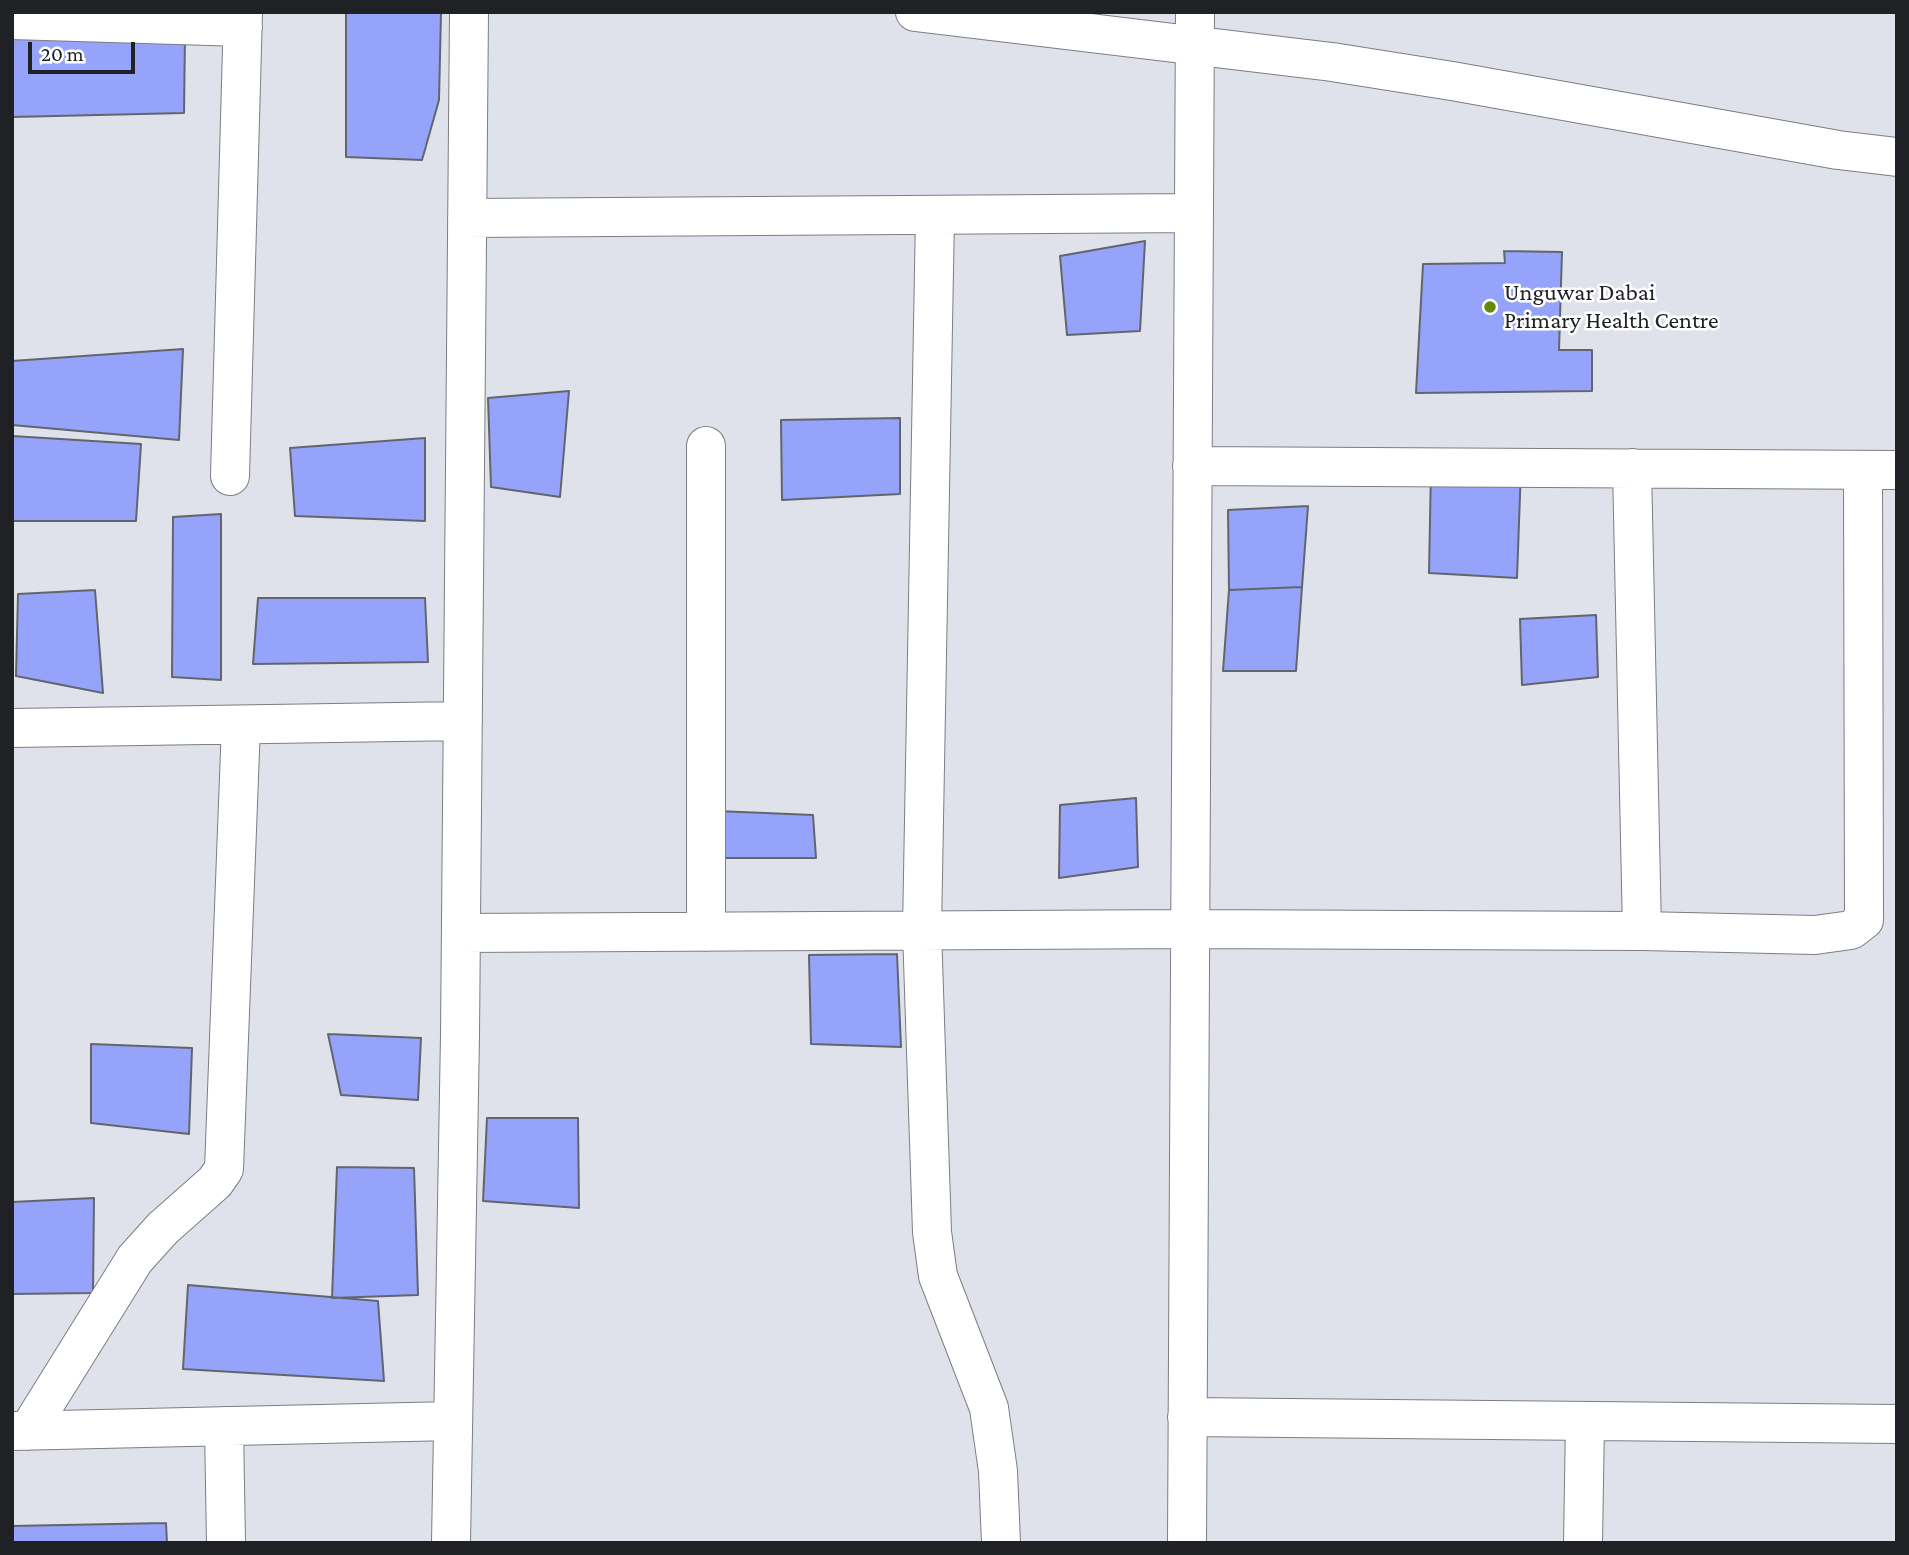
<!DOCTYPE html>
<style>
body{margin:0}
#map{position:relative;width:1909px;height:1555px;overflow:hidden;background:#e0e2eb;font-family:"Crimson Pro",serif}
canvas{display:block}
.frame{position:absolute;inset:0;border:14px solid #202124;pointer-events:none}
.scale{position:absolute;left:28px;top:42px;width:107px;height:32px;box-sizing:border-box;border:4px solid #202124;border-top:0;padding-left:9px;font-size:21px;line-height:24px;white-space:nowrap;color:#202124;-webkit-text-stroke:5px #fff;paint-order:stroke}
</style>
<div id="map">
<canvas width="1909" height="1555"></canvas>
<div class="frame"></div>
<div class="scale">20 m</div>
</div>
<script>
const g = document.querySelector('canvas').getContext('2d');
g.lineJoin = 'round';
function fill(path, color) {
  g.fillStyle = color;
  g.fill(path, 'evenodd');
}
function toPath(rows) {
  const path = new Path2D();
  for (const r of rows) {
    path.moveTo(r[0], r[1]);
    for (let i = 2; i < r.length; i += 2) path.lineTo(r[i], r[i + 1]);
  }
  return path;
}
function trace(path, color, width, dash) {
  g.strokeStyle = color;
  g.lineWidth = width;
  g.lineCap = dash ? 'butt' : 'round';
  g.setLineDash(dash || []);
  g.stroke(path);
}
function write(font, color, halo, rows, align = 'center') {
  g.font = font + ' "Crimson Pro",serif';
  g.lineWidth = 5;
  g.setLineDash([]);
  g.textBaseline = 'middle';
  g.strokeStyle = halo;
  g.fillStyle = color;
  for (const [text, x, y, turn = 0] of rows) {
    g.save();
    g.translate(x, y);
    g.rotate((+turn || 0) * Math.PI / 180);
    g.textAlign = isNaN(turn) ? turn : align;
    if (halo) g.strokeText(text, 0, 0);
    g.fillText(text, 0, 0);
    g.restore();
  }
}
const building = toPath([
 [346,12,441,12,439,100,422,160,346,157,346,12],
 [12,34,185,35,184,113,12,117,12,34],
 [1145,241,1140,331,1067,335,1060,256,1145,241],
 [1504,251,1562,252,1559,350,1592,350,1592,391,1416,393,1423,264,1505,263,1504,251],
 [183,349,179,440,12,425,12,361,183,349],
 [569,391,560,497,491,487,488,398,569,391],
 [900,418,900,494,782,500,781,420,900,418],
 [12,436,141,444,136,521,13,521,12,436],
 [425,438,425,521,295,516,290,448,425,438],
 [1431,468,1521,468,1517,578,1429,573,1431,468],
 [1308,506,1302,587,1229,590,1228,510,1308,506],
 [221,514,221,680,172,677,173,517,221,514],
 [1302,587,1296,671,1223,671,1229,590,1302,587],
 [95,590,103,693,16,676,18,594,95,590],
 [258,598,425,598,428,662,253,664,258,598],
 [1596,615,1598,677,1522,685,1520,619,1596,615],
 [1136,798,1138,867,1059,878,1060,805,1136,798],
 [717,811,813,815,816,858,719,858,717,811],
 [897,954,901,1047,811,1044,809,955,897,954],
 [328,1034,421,1038,418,1100,341,1095,328,1034],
 [91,1044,192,1048,189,1134,91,1123,91,1044],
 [487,1118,578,1118,579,1208,483,1201,487,1118],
 [337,1167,414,1168,418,1295,332,1298,337,1167],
 [94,1198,93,1293,12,1294,12,1202,94,1198],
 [188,1285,378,1301,384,1381,183,1369,188,1285],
 [166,1523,167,1543,12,1543,12,1526,166,1523]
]);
const minor = toPath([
 [915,12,1332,62,1452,81,1838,150,1897,157],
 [12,20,243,27],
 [935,215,922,930,932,1232,938,1276,989,1408,998,1471,1001,1543],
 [467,218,1194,213],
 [1192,466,1897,470],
 [1632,468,1642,931],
 [230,476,243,12],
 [12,728,463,721],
 [706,932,706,446],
 [461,933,1189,929,1642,931,1815,935,1851,930,1864,920,1863,470],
 [1187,1417,1897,1424],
 [224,1426,226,1543],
 [12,1431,453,1421],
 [28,1431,135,1259,163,1228,215,1182,224,1169,241,725],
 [451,1543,460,1035,469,12],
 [1187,1543,1195,12],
 [1583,1543,1585,1421]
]);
const markers = [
 [1490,307,7,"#67890b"]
];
const poiNames = [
 ["Unguwar Dabai",1504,293],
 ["Primary Health Centre",1504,321]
];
fill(building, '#95a4fa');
trace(building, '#63656c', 2);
trace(minor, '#7c7d85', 40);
trace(minor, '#fff', 38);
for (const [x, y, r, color] of markers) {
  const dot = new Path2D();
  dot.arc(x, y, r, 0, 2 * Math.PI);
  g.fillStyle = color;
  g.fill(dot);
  trace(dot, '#fff', 2.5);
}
write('24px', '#202124', '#fff', poiNames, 'left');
</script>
